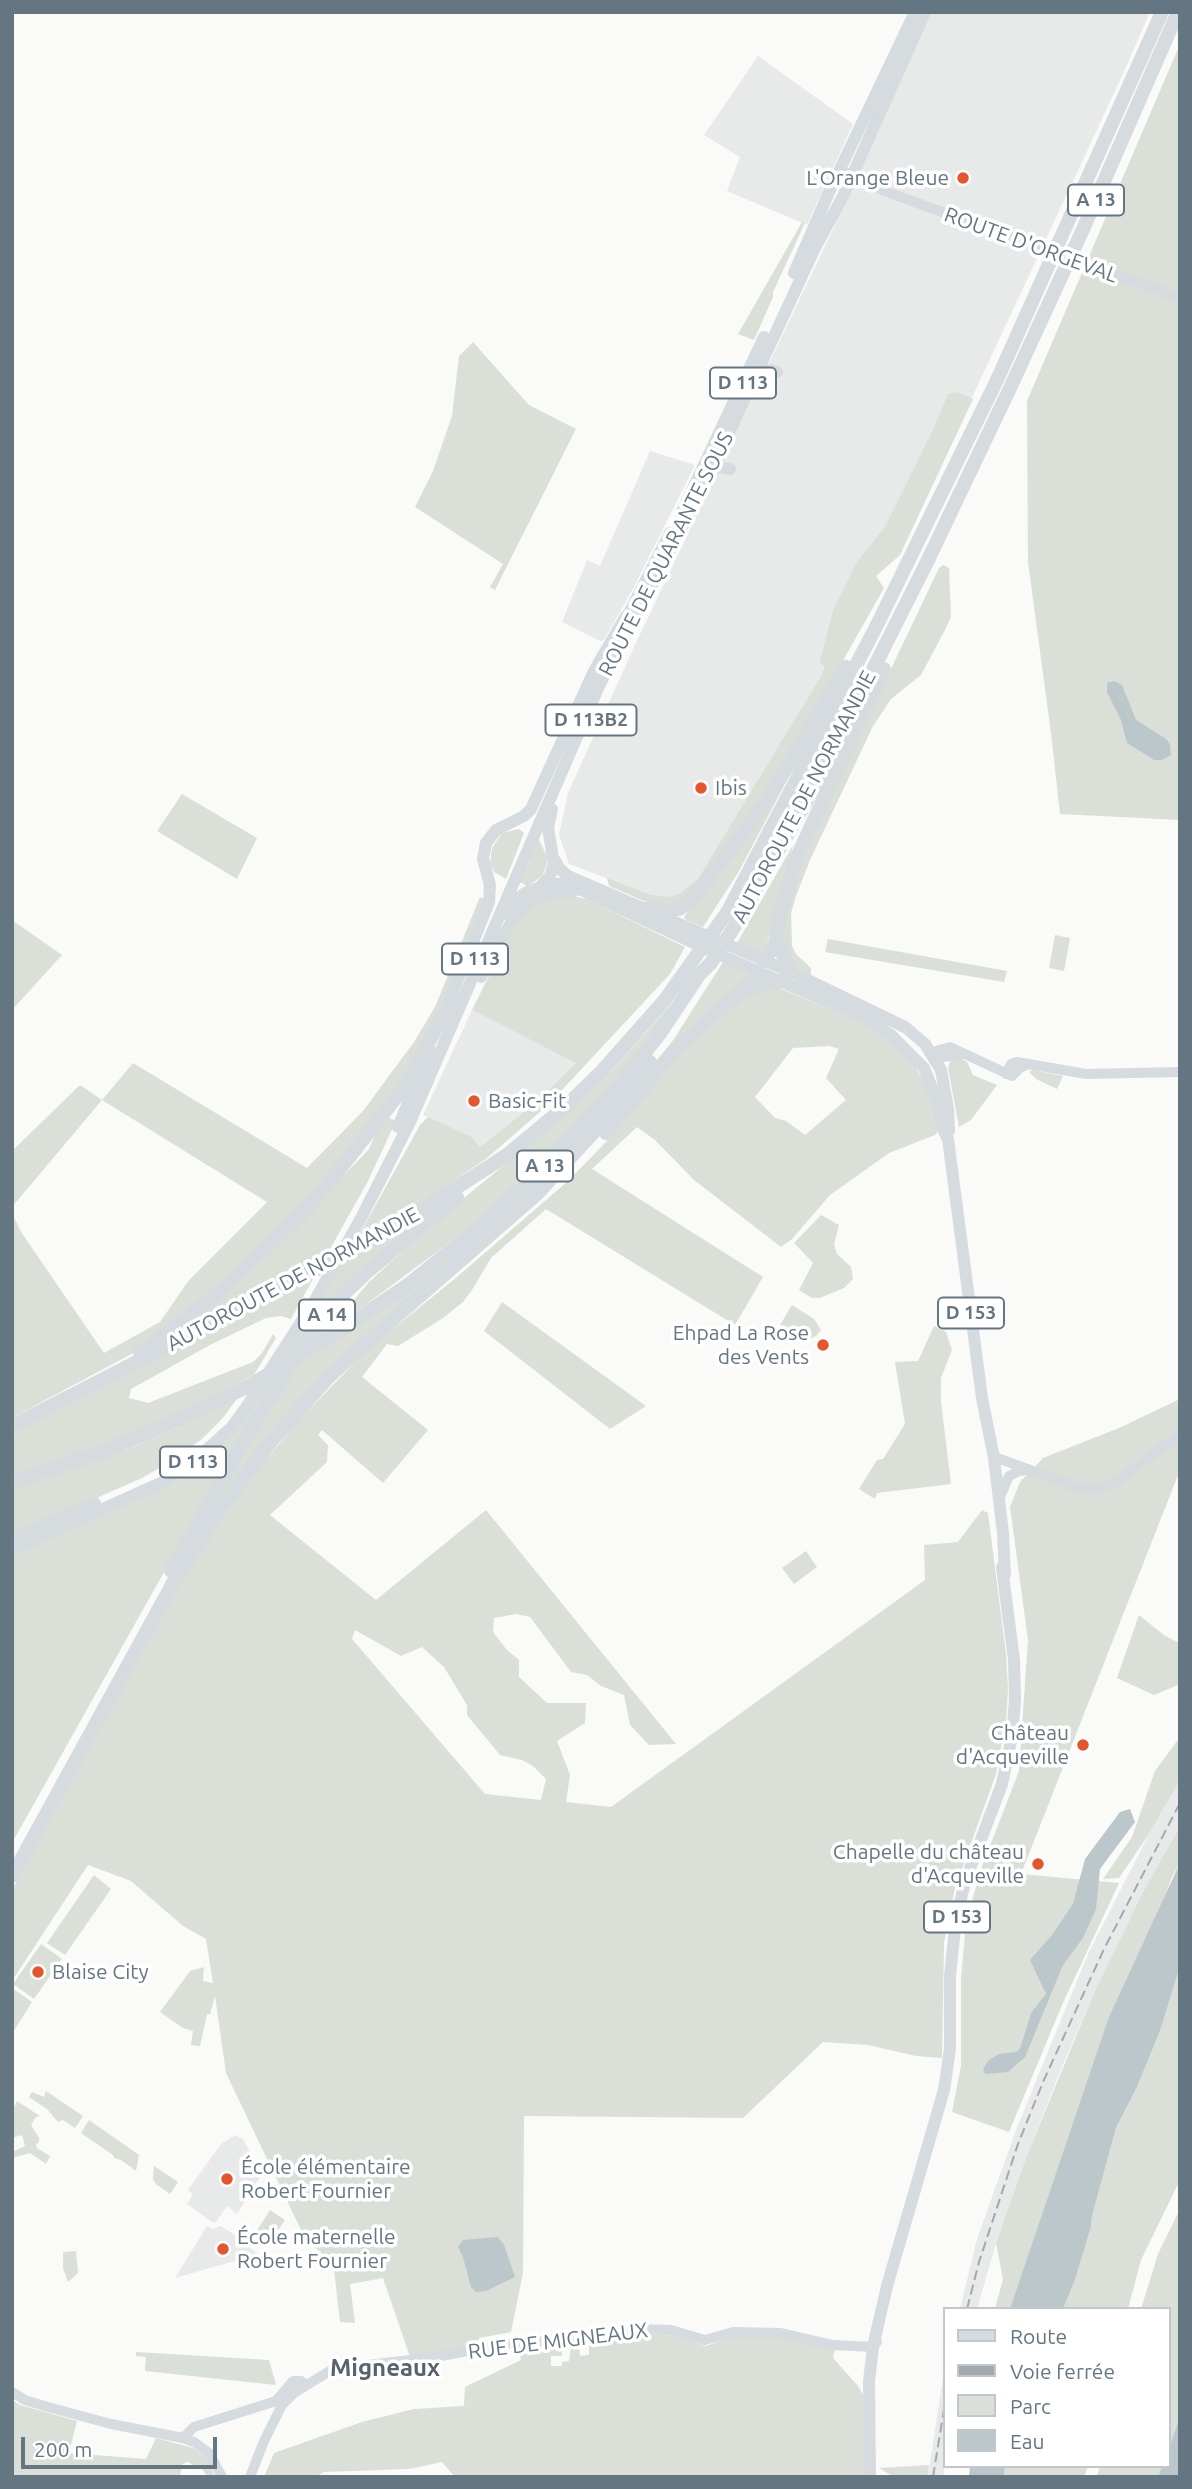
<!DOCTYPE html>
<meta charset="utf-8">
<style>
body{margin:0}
#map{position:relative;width:1192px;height:2489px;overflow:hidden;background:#fafaf8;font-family:Ubuntu,sans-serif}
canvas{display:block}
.frame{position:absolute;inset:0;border:14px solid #657683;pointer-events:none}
.legend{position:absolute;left:943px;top:2307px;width:228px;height:161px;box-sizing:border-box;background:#fff;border:2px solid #c1c8cd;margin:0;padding:9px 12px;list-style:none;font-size:21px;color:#657683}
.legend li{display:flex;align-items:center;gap:14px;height:35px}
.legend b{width:35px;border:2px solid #c1c8cd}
.scale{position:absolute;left:21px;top:2437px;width:196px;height:32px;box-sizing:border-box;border:4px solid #657683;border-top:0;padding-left:9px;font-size:21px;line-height:24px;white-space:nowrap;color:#657683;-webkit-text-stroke:5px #fff;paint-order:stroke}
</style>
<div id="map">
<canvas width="1192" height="2489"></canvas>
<div class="frame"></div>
<ul class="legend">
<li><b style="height:9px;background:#d6dbdf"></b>Route</li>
<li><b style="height:9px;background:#a2aab0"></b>Voie ferrée</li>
<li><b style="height:19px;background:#dadfd7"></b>Parc</li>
<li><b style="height:19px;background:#bbc7cb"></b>Eau</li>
</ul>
<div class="scale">200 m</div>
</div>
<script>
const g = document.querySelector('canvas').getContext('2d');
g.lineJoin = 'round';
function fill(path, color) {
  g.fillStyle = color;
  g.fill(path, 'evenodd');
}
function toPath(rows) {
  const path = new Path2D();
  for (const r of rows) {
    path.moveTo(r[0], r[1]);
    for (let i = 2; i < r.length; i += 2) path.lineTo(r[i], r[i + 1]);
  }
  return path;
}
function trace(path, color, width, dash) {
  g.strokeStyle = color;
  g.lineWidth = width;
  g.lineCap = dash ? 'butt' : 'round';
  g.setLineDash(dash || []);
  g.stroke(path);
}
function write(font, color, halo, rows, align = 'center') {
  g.font = font + ' Ubuntu,sans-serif';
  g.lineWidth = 7;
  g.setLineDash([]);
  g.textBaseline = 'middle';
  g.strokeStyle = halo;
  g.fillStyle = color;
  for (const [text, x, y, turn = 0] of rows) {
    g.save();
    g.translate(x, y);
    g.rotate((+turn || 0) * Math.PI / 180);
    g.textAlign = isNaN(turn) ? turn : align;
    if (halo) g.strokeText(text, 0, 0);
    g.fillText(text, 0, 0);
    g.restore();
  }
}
const built = toPath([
 [930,12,1150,12,1123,74,906,539,839,614,820,678,735,827,691,888,675,904,569,864,559,835,568,793,635,645,834,227],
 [758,56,853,124,807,225,727,191,740,157,704,135],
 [650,451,695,465,635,585,604,640,600,641,562,622,587,560,600,566],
 [472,1010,577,1063,539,1100,480,1147,472,1137,423,1115],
 [1180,1780,1180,1826,1142,1894,1094,1993,1059,2074,1027,2155,996,2243,977,2309,960,2309,977,2239,1016,2130,1088,1954,1149,1834],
 [235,2135,243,2139,262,2174,237,2214,227,2206,216,2222,212,2222,187,2204,193,2194,188,2190,221,2144],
 [207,2226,212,2229,221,2226,236,2236,235,2238,239,2241,259,2254,175,2278],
 [945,2370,944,2477,928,2477,942,2384]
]);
const green = toPath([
 [1180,44,1180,820,1060,814,1051,733,1028,562,1027,401],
 [802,222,805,223,773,292,773,297,754,340,738,334],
 [473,342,529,405,576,429,495,590,490,587,503,564,415,507,433,471,452,416,459,356],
 [957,392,973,399,900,555,876,576,884,588,775,781,691,894,675,904,653,905,609,886,607,878,651,895,670,897,681,893,698,879,820,678,824,667,820,661,833,611,856,563,885,527,933,430,948,394],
 [943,565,949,568,951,617,946,628,921,675,891,699,873,726,810,860,796,896,791,913,792,946,796,954,811,968,811,975,797,968,788,957,780,939,802,856,939,568],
 [784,786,738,873,703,927,686,920,684,917],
 [182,794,257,838,237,879,157,831],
 [519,829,524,833,506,879,494,872,490,863,492,848,502,833],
 [538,838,547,856,547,864,542,876,527,887,523,883,516,883,522,870,528,866],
 [793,845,776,920,762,955,737,943],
 [571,896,587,899,685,947,670,974,548,1105,487,1158,465,1173,420,1204,358,1237,420,1125,428,1117,472,1137,480,1147,539,1100,576,1063,472,1010,516,922,530,906,546,899],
 [480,897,484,899,424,1051,355,1148,252,1257,137,1351,12,1418,12,1213,21,1232,104,1353,160,1322,189,1280,267,1202,102,1100,12,1207,12,1151,80,1085,102,1100,133,1063,307,1168,363,1111,414,1042,435,1007],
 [12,920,62,955,12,1010],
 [1055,935,1070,938,1064,971,1049,968],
 [828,939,1007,971,1004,982,825,952],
 [723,962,747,970,746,977,736,988,685,1031,663,1056],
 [777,987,865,1024,891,1039,912,1062,932,1094,939,1130,935,1135,889,1153,830,1195,792,1239,781,1247,694,1180,655,1140,637,1127,592,1169,763,1277,735,1325,546,1209,491,1258,472,1290,463,1302,443,1318,398,1346,387,1344,362,1377,428,1430,383,1483,322,1430,318,1435,328,1445,327,1462,270,1515,376,1600,486,1510,676,1744,649,1745,630,1725,624,1695,601,1686,587,1675,571,1672,530,1617,516,1614,494,1618,493,1632,507,1650,519,1660,519,1677,547,1703,586,1703,585,1723,557,1741,570,1775,566,1802,611,1807,925,1580,924,1545,958,1542,982,1510,988,1513,1006,1654,1008,1689,1006,1722,996,1774,955,1888,944,1943,942,2058,916,2056,868,2045,823,2042,743,2118,524,2116,523,2273,511,2332,479,2338,479,2340,468,2342,466,2347,410,2357,383,2278,350,2284,355,2323,340,2322,334,2269,302,2232,226,2073,215,1996,210,2014,207,2014,200,2046,191,2045,193,2031,183,2028,160,2012,190,1971,204,1967,203,1981,213,1983,206,1939,183,1926,131,1881,88,1865,12,1981,12,1890,181,1580,241,1491,295,1424,367,1350,457,1277,568,1181,605,1143,685,1045,753,990],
 [829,1046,839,1049,826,1078,846,1100,805,1135,786,1121,775,1118,755,1097,793,1048],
 [355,1630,401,1656,422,1647,444,1667,467,1705,467,1715,500,1755,522,1760,533,1766,546,1779,541,1800,485,1794,352,1639],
 [682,992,646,1045,547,1157,469,1228,326,1334,368,1283,392,1261,448,1211,562,1118,610,1073],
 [960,1058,967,1062,973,1075,997,1085,971,1120,959,1127,948,1068,950,1061],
 [1033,1070,1063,1076,1057,1089,1036,1079,1029,1072],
 [387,1117,396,1121,367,1183,325,1258,156,1346,303,1218,369,1149,376,1132],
 [548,1170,552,1172,374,1331,204,1525,257,1428,300,1362],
 [821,1215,839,1225,834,1245,837,1254,851,1267,853,1279,844,1288,820,1298,812,1298,799,1290,813,1263,794,1243],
 [416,1220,417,1223,294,1352,286,1356,341,1263],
 [314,1277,291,1319,281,1316,266,1318,210,1345,131,1389,129,1398,148,1403,253,1362,262,1353,273,1334,276,1338,254,1375,174,1417,121,1439,12,1478,12,1432],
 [502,1302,646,1406,610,1429,484,1331],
 [792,1305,814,1319,821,1330,816,1336,809,1339,783,1331,780,1325],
 [934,1326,946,1332,952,1350,941,1378,941,1402,951,1484,877,1493,875,1499,859,1489,877,1460,883,1459,905,1424,895,1362,918,1361],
 [277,1377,209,1492,12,1843,12,1557,31,1545,104,1515,182,1477,205,1460,219,1446,269,1380],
 [239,1396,222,1419,202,1439,175,1459,142,1478,12,1535,12,1489,128,1449,179,1427],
 [1180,1399,1180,1470,1021,1874,1119,1883,1062,2005,1009,2132,952,2112,961,2066,961,1979,966,1922,981,1869,1019,1771,1028,1640,1010,1507,1020,1482,1043,1458,1119,1428],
 [806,1551,817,1567,794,1584,782,1568],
 [1139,1615,1165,1636,1180,1643,1180,1684,1154,1695,1117,1678],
 [1180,1737,1180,1780,1149,1834,1119,1878,1103,1879,1132,1837,1155,1771],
 [1180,1826,1180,1863,1172,1877,1010,2309,995,2309,1003,2279,996,2243,1027,2155,1094,1993,1142,1894],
 [94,1875,111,1889,65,1955,47,1943],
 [41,1944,62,1959,34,1999,13,1984],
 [1180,1967,1180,2180,1141,2260,1128,2309,1063,2309,1075,2280,1091,2227,1092,2216,1116,2128,1137,2087,1160,2031],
 [12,1988,32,2002,12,2034],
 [46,2091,83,2116,75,2128,63,2120,58,2122,47,2109,29,2097,32,2092,44,2097],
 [17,2101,40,2116,36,2117,31,2125,39,2138,39,2142,36,2144,37,2148,50,2156,46,2164,30,2153,12,2158,12,2152,25,2146,22,2135,12,2138,12,2112],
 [89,2120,139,2155,136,2171,121,2160,114,2158,113,2155,81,2133],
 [154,2166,178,2182,170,2194,156,2184,153,2179],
 [1180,2209,1180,2416,1169,2448,1169,2309,1141,2309,1158,2254],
 [270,2210,285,2220,268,2245,254,2235],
 [76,2251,78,2273,68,2282,63,2268,63,2252],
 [639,2334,661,2334,689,2338,689,2340,706,2346,736,2335,789,2338,835,2348,833,2358,858,2386,864,2397,864,2477,455,2477,442,2462,409,2469,324,2472,315,2477,264,2477,274,2453,362,2422,414,2409,464,2406,465,2387,521,2360,518,2346,562,2343,562,2356,551,2356,551,2366,562,2366,562,2362,569,2361,571,2347,579,2347,580,2356,589,2355,589,2341],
 [136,2352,269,2360,276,2385,145,2371,146,2357,136,2356],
 [12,2400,20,2405,77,2421,69,2453,146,2459,156,2438,193,2448,206,2457,215,2477,208,2477,203,2470,188,2462,182,2464,180,2477,12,2477],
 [929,2465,928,2477,894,2477,879,2468],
 [1005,2466,1088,2466,1084,2477,1004,2477],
 [1100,2466,1162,2466,1158,2477,1097,2477]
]);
const water = toPath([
 [1114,681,1122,685,1136,720,1166,739,1170,744,1171,755,1162,760,1154,760,1127,743,1121,720,1107,692,1107,683],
 [1130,1809,1135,1822,1100,1869,1096,1909,1083,1938,1063,1965,1025,2057,1008,2072,985,2074,983,2069,989,2060,999,2054,1016,2052,1020,2049,1031,2013,1046,1994,1030,1960,1052,1935,1073,1904,1085,1859,1120,1812],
 [1180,1863,1178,1973,1160,2031,1137,2087,1116,2128,1092,2216,1091,2227,1075,2280,1063,2309,1010,2309,1109,2017],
 [498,2237,504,2245,515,2277,486,2291,476,2292,471,2287,463,2257,458,2247,463,2240],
 [1180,2416,1180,2477,1158,2477,1162,2466,1169,2466,1169,2448],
 [970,2466,1005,2466,1004,2477,969,2477]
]);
const secondary = toPath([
 [838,174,853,173,882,190,898,196,1180,298],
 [934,1056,936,1051,950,1047,1012,1076,1021,1067,1029,1064],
 [934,1056,943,1057,964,1054],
 [1006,1074,1011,1064,1017,1062,1086,1074,1180,1072],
 [993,1455,1000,1459,1077,1487,1101,1489,1121,1478,1180,1435],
 [1000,1497,1009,1476,1019,1471,1028,1470],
 [12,2392,25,2400,48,2407,111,2424,183,2438,194,2442,209,2453,222,2477],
 [183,2438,194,2427,276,2401,293,2381,301,2381,306,2385],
 [250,2477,264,2441,282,2405,294,2393,333,2369,436,2357,505,2344,595,2337,641,2329,671,2330,705,2340,733,2332,781,2333,833,2345,873,2347,877,2342]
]);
const primary = toPath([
 [794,273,830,190,915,12],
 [757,384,762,374,771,370,777,372],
 [713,468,719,467,730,469],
 [681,514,764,337],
 [624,623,670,533],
 [554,859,560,869,568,876,791,972,905,1027,925,1044,941,1070,948,1109,949,1131],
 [540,887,550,876,554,864,548,828,552,809],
 [507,914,513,902,525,893,550,883,571,885,713,952,863,1017,891,1035,924,1068,938,1103,942,1127,948,1139,982,1398,994,1458,1003,1533,1005,1575],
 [481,977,511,922,524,906,534,899,549,893,573,892],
 [443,1017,489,902,490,885,483,859,486,843,496,830,524,816,531,809,594,671,626,616],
 [398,1127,430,1050],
 [12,1539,95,1503],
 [12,1550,165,1481,202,1454,231,1428,245,1409,314,1302,360,1220,409,1124,599,686,713,468,814,250,843,196,925,12],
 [870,2477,869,2381,873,2347,887,2286,944,2090,950,2049,950,1976,956,1918,966,1879,1002,1784,1012,1736,1015,1700,1014,1660,1002,1567]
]);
const highway = toPath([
 [644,909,671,911,681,908,695,896,768,799,846,667],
 [776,941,791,972],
 [765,961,776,941,779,918,796,859,884,669],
 [744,992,758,985,782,981],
 [606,1133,676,1048,737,995,759,971],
 [140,1353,218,1293,298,1217,329,1183,406,1085,446,1010],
 [12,1426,378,1238,507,1155,566,1106,602,1071,664,1001,728,911,877,625,997,380,1162,12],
 [12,1482,112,1448,182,1418,251,1385,353,1322,409,1284,481,1226,536,1175,624,1079,659,1035,699,975,711,963,740,918,810,795,929,558,1011,386,1084,227,1178,12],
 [171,1571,254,1424,301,1349,341,1297,367,1272,457,1197],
 [12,1876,174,1581,220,1510,273,1439,328,1378,358,1350,537,1194,604,1121,650,1062]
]);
const rail = toPath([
 [967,2309,979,2262,1018,2144,1043,2082,1104,1949,1180,1803],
 [933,2477,945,2403]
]);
const markers = [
 [963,178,7,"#e4572e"],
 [701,788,7,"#e4572e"],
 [474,1101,7,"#e4572e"],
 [823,1345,7,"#e4572e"],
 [1083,1745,7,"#e4572e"],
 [1038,1864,7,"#e4572e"],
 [38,1972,7,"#e4572e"],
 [227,2179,7,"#e4572e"],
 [223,2249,7,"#e4572e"]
];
const shields = [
 [1096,200,56],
 [743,383,66],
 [591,720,91],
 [475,959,66],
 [545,1166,56],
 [971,1313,66],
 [327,1315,56],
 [193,1462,66],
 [957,1917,66]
];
const shieldNames = [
 ["A 13",1096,200],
 ["D 113",743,383],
 ["D 113B2",591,720],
 ["D 113",475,959],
 ["A 13",545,1166],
 ["D 153",971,1313],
 ["A 14",327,1315],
 ["D 113",193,1462],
 ["D 153",957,1917]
];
const poiNames = [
 ["L'Orange Bleue",949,178,"right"],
 ["Ibis",715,788],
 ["Basic-Fit",488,1101],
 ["Ehpad La Rose",809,1333,"right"],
 ["des Vents",809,1357,"right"],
 ["Château",1069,1733,"right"],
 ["d'Acqueville",1069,1757,"right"],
 ["Chapelle du château",1024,1852,"right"],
 ["d'Acqueville",1024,1876,"right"],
 ["Blaise City",52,1972],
 ["École élémentaire",241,2167],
 ["Robert Fournier",241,2191],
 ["École maternelle",237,2237],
 ["Robert Fournier",237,2261]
];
const streetNames = [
 ["ROUTE D'ORGEVAL",1031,245,20],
 ["ROUTE DE QUARANTE SOUS",666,554,-63],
 ["AUTOROUTE DE NORMANDIE",804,797,-62],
 ["AUTOROUTE DE NORMANDIE",293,1279,-28],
 ["RUE DE MIGNEAUX",558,2341,-7]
];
const quarterNames = [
 ["Migneaux",385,2368]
];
fill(built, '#e8e9e9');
fill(green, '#dadfd7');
fill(water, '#bbc7cb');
trace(secondary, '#d6dbdf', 10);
trace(primary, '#d6dbdf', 12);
trace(highway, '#d6dbdf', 14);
trace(rail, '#a2aab0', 2, [10, 5]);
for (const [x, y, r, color] of markers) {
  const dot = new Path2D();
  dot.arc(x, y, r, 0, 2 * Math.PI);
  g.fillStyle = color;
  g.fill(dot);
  trace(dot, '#fff', 2.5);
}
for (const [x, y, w] of shields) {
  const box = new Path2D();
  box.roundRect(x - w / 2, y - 15.5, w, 31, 5);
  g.fillStyle = '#fff';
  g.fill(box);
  trace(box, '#657683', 2);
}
write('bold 19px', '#657683', null, shieldNames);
write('21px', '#657683', '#fff', poiNames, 'left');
write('21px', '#657683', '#fff', streetNames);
write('bold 24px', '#57646e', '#fff', quarterNames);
</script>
